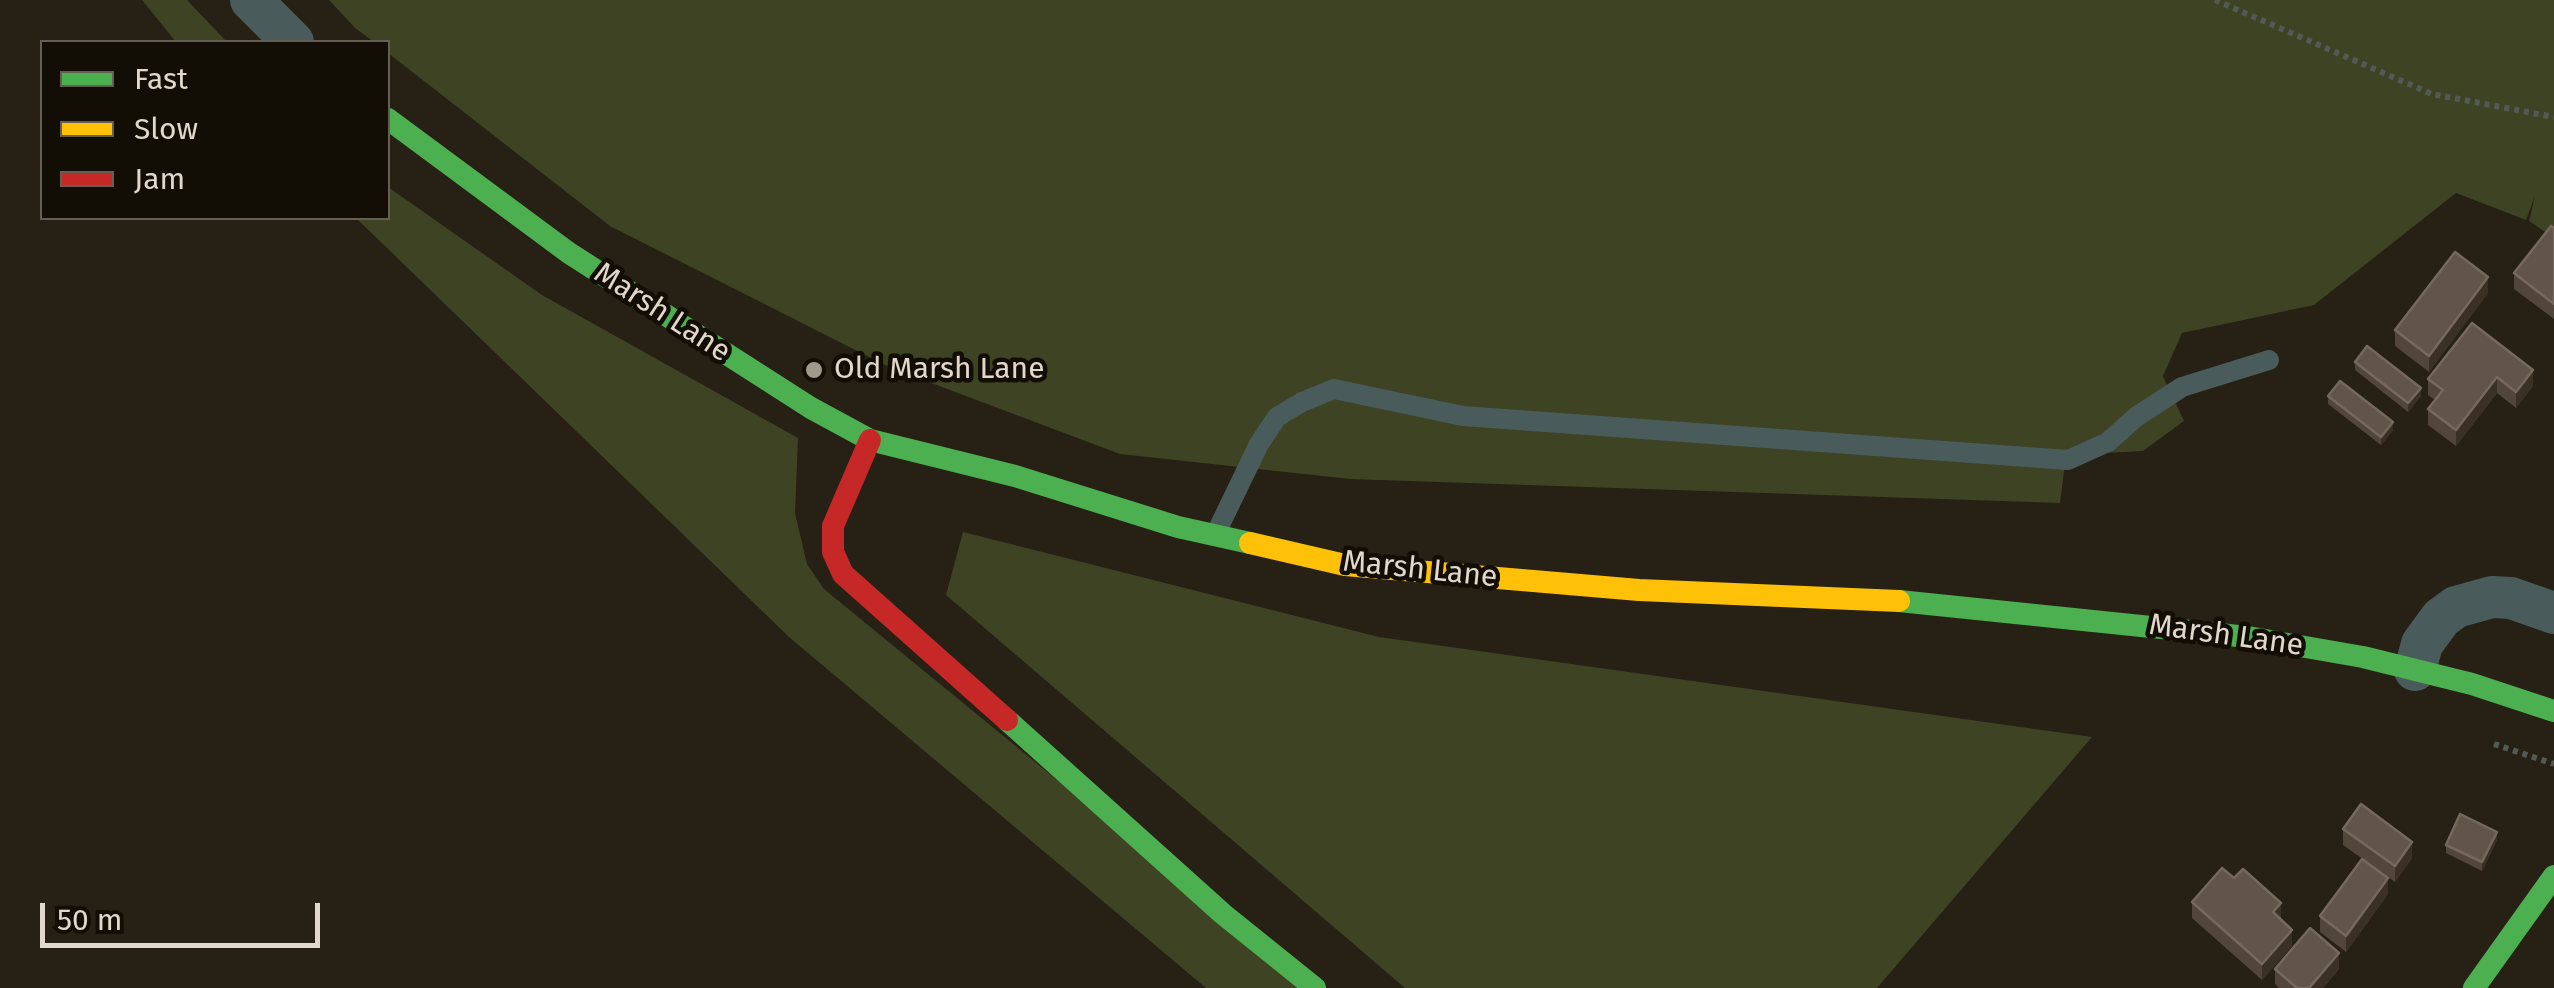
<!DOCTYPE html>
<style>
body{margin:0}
#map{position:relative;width:2554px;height:988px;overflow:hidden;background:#272014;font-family:"Fira Sans",sans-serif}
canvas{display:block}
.legend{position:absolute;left:40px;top:40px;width:350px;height:180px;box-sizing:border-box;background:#120d05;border:2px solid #655e54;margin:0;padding:12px 18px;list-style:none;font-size:30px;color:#e1d8cb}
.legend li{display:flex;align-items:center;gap:20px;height:50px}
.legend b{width:50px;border:2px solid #655e54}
.scale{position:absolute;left:40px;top:903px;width:280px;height:45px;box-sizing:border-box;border:5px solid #e1d8cb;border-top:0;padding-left:12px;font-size:30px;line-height:35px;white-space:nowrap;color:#e1d8cb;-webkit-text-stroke:8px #120d05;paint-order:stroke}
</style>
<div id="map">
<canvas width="2554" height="988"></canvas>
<ul class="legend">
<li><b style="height:12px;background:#4caf50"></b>Fast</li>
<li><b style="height:12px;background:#ffc107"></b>Slow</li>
<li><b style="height:12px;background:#c62828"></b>Jam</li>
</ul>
<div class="scale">50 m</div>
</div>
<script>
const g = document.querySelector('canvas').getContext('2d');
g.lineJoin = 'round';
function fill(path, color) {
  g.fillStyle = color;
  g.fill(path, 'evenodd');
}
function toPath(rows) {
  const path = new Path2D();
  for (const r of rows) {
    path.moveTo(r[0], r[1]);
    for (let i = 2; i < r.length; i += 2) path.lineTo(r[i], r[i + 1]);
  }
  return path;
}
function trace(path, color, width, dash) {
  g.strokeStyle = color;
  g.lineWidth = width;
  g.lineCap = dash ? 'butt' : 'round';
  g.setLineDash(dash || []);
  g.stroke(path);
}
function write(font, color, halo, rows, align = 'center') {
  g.font = font + ' "Fira Sans",sans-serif';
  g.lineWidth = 9;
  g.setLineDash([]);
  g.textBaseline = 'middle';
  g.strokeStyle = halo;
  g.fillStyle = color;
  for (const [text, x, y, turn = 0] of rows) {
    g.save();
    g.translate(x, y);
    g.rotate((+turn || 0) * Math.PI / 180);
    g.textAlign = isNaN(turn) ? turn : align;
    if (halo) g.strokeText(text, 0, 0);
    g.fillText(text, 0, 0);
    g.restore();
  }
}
const green = toPath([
 [142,0,187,0,227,42,176,42],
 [329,0,2554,0,2554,238,2529,221,2535,196,2526,220,2456,193,2314,305,2182,333,2163,376,2184,421,2143,451,2066,455,2060,503,1350,479,1120,454,889,367,610,226,388,53,388,42,374,42,355,28],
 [388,187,542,295,798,438,795,513,807,564,824,589,1311,988,1206,988,789,637,356,218,388,218],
 [963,532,1379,637,2092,737,1877,988,1405,988,946,595]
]);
const path = toPath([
 [2215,0,2432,94,2554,117],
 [2494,744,2554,764]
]);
const lane = toPath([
 [1216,533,1259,444,1277,417,1302,402,1334,389,1463,416,2068,460,2108,442,2136,417,2182,387,2269,360]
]);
const street = toPath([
 [251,0,293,42],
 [2415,670,2422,644,2441,618,2456,607,2492,597,2511,598,2554,613]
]);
const fast = toPath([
 [388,119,569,253,811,408,870,440,1015,476,1178,527,1250,543],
 [1899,601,2248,637,2363,657,2472,684,2554,711],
 [1007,720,1223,914,1315,988],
 [2474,988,2554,876]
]);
const slow = toPath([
 [1250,543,1345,565,1639,590,1899,601]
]);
const jam = toPath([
 [870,440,833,526,833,552,843,574,1007,720]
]);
const wall = toPath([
 [2554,228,2554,319,2514,289,2514,273],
 [2488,293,2429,372,2395,346,2395,330],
 [2472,323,2533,386,2516,408,2497,393,2456,446,2428,425,2428,409,2435,400,2428,395,2428,379],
 [2355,362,2421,396,2408,412,2355,370],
 [2328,396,2393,430,2381,445,2328,404],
 [2343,829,2412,858,2395,882,2343,845],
 [2497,840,2482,871,2446,853,2446,845],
 [2388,894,2346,952,2320,932,2320,916],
 [2192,902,2281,919,2292,946,2262,980,2192,918],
 [2275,969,2339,969,2323,988,2279,988,2275,984]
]);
const shadedWall = toPath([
 [2488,277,2488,293,2429,372,2429,356],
 [2533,370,2533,386,2516,408,2516,392],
 [2497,377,2497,393,2456,446,2456,430],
 [2421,388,2421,396,2408,412,2408,403],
 [2393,422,2393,430,2381,445,2381,437],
 [2497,832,2497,840,2482,871,2482,862],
 [2412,842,2412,858,2395,882,2395,866],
 [2388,878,2388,894,2346,952,2346,936],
 [2281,903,2281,919,2273,928,2273,912],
 [2292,930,2292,946,2262,980,2262,964],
 [2339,953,2339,969,2323,988,2309,988]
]);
const building = toPath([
 [2551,226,2554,228,2554,304,2514,273,2551,226],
 [2455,252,2488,277,2429,356,2395,330,2455,252],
 [2472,323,2533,370,2516,392,2497,377,2456,430,2428,409,2443,390,2428,379,2472,323],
 [2367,346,2421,388,2408,403,2355,362,2367,346],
 [2340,381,2393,422,2381,437,2328,396,2340,381],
 [2361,804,2412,842,2395,866,2343,829,2361,804],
 [2460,814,2497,832,2482,862,2446,845,2460,814],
 [2362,859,2388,878,2346,936,2320,916,2362,859],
 [2222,868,2234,878,2243,869,2281,903,2273,912,2292,930,2262,964,2192,902,2222,868],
 [2310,928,2339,953,2309,988,2297,988,2275,969,2310,928]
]);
const markers = [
 [814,370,10,"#a0988b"]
];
const streetNames = [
 ["Marsh Lane",662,313,33],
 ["Marsh Lane",1420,570,6],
 ["Marsh Lane",2226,636,8]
];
const poiNames = [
 ["Old Marsh Lane",834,370]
];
fill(green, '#3e4324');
trace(path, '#535a55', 6, [5, 5]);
trace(lane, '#495b5b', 20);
trace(street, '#495b5b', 42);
trace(fast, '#4caf50', 22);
trace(slow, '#ffc107', 22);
trace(jam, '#c62828', 22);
fill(wall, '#524539');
fill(shadedWall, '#3a3024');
fill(building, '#615549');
trace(building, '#75695d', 2.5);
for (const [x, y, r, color] of markers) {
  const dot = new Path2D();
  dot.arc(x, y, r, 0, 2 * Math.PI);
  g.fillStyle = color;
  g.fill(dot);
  trace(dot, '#120d05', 4);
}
write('30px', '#e1d8cb', '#120d05', streetNames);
write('30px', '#e1d8cb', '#120d05', poiNames, 'left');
</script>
